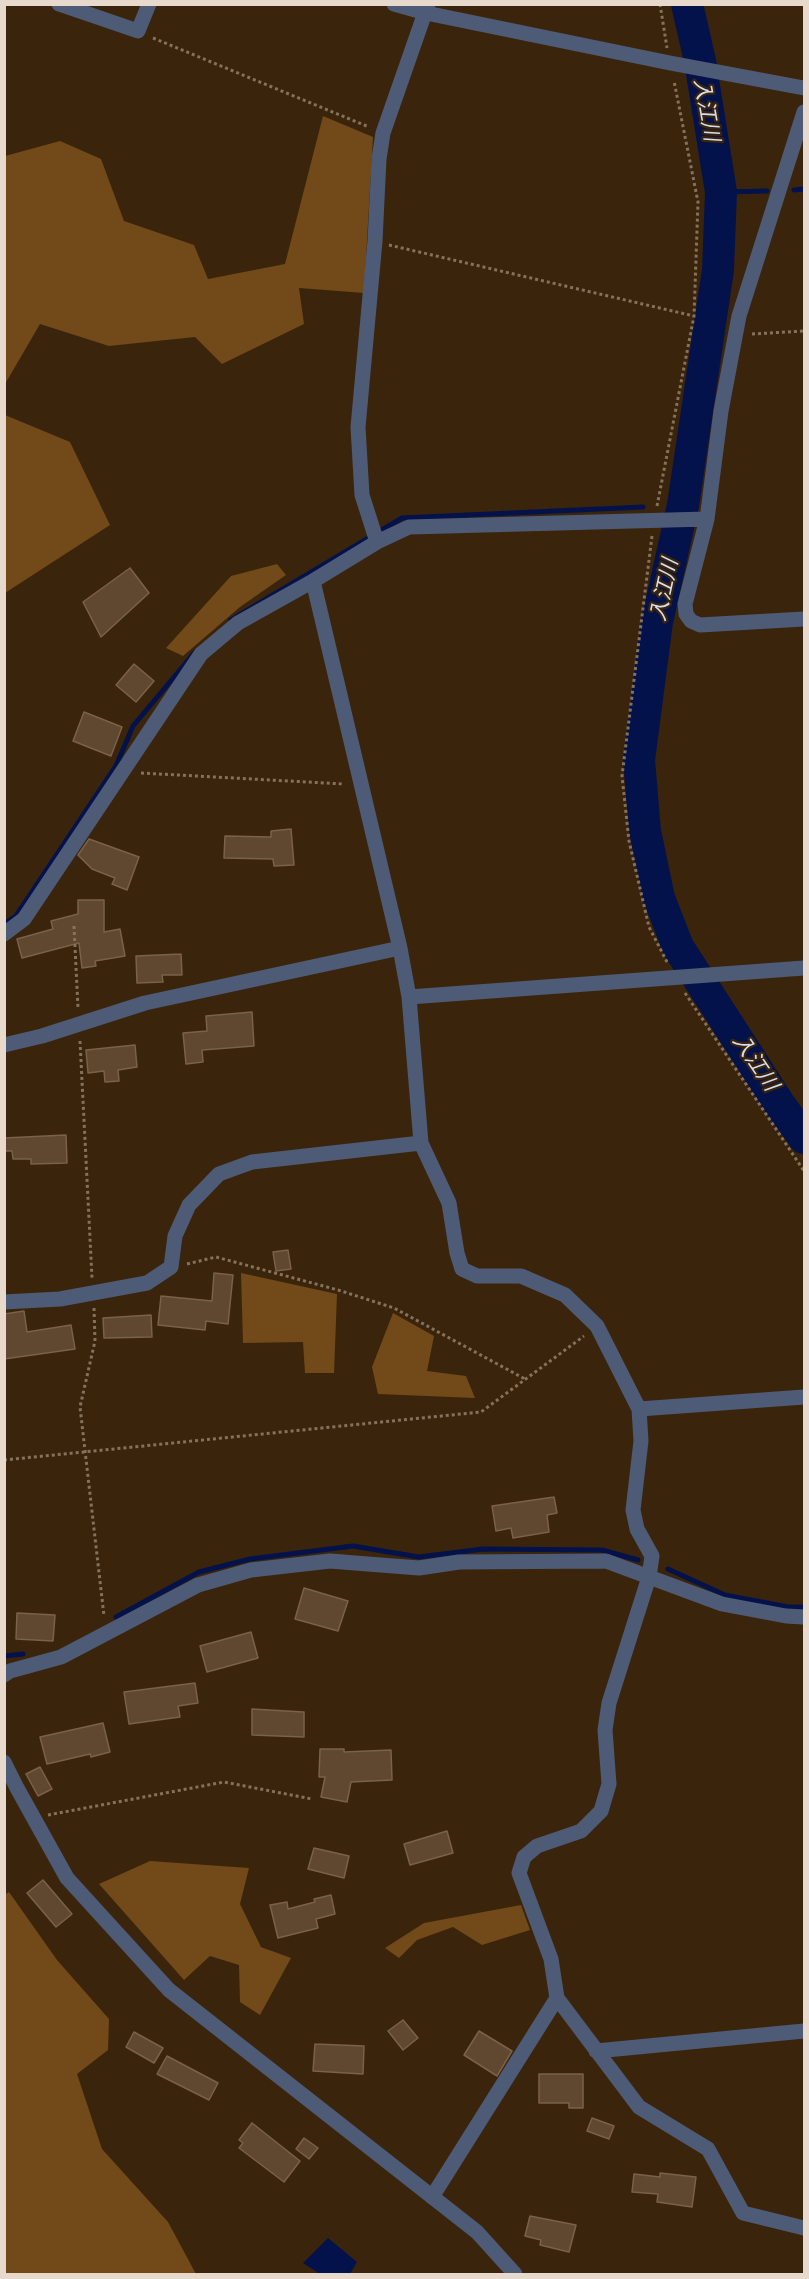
<!DOCTYPE html>
<meta charset="utf-8">
<style>
body{margin:0}
#map{position:relative;width:809px;height:2279px;overflow:hidden;background:#3a250c;font-family:Lora,serif}
canvas{display:block}
.frame{position:absolute;inset:0;border:6px solid #e7d9cb;pointer-events:none}
</style>
<div id="map">
<canvas width="809" height="2279"></canvas>
<div class="frame"></div>
</div>
<script>
const g = document.querySelector('canvas').getContext('2d');
g.lineJoin = 'round';
function fill(path, color) {
  g.fillStyle = color;
  g.fill(path, 'evenodd');
}
function toPath(rows) {
  const path = new Path2D();
  for (const r of rows) {
    path.moveTo(r[0], r[1]);
    for (let i = 2; i < r.length; i += 2) path.lineTo(r[i], r[i + 1]);
  }
  return path;
}
function trace(path, color, width, dash) {
  g.strokeStyle = color;
  g.lineWidth = width;
  g.lineCap = dash ? 'butt' : 'round';
  g.setLineDash(dash || []);
  g.stroke(path);
}
function write(font, color, halo, rows, align = 'center') {
  g.font = font + ' Lora,"Noto Sans JP",serif';
  g.lineWidth = 4.5;
  g.setLineDash([]);
  g.textBaseline = 'middle';
  g.strokeStyle = halo;
  g.fillStyle = color;
  for (const [text, x, y, turn = 0] of rows) {
    g.save();
    g.translate(x, y);
    g.rotate((+turn || 0) * Math.PI / 180);
    g.textAlign = isNaN(turn) ? turn : align;
    if (halo) g.strokeText(text, 0, 0);
    g.fillText(text, 0, 0);
    g.restore();
  }
}
const green = toPath([
 [323,116,373,137,364,293,299,288,304,324,222,364,195,337,109,346,40,324,5,384,5,156,60,141,101,159,124,221,194,245,208,279,285,264],
 [5,415,70,442,110,525,5,593],
 [277,564,286,575,240,607,183,656,166,648,231,576],
 [241,1273,337,1294,334,1373,305,1373,303,1342,243,1343],
 [393,1313,434,1336,427,1371,466,1376,475,1398,378,1394,372,1367],
 [150,1861,249,1868,240,1904,261,1947,291,1958,260,2015,240,2002,239,1965,210,1956,184,1980,99,1884],
 [9,1892,57,1960,109,2019,108,2050,77,2074,102,2149,168,2222,196,2274,5,2274,4,1895],
 [521,1905,530,1930,482,1945,453,1927,417,1940,399,1958,385,1948,424,1923]
]);
const water = toPath([
 [328,2238,357,2262,350,2274,320,2274,303,2263]
]);
const stream = toPath([
 [794,190,804,189],
 [721,192,767,191],
 [231,620,402,518,643,507],
 [4,924,16,916,116,766,133,726,195,652],
 [668,1569,725,1595,788,1607,804,1607],
 [116,1617,199,1572,250,1559,353,1546,419,1557,483,1549,602,1550,638,1560],
 [4,1656,23,1654]
]);
const river = toPath([
 [687,4,700,61,721,192,718,270,683,505,657,622,639,760,645,831,659,898,678,947,780,1105,804,1138]
]);
const building = toPath([
 [130,568,149,593,101,637,83,602,130,568],
 [134,664,154,681,136,702,116,685,134,664],
 [84,712,122,727,111,756,73,741,84,712],
 [291,829,294,865,274,866,273,859,224,858,225,836,271,837,271,831,291,829],
 [89,839,139,857,127,890,112,884,115,878,92,869,78,855,89,839],
 [78,900,104,900,104,932,120,929,125,956,95,961,96,966,82,968,79,943,22,958,17,939,53,929,51,921,78,914,78,900],
 [181,954,182,975,162,975,163,982,137,983,136,956,181,954],
 [252,1012,254,1046,202,1050,203,1062,186,1064,183,1033,207,1031,206,1016,252,1012],
 [135,1045,137,1067,118,1070,119,1081,105,1082,104,1071,88,1073,86,1050,135,1045],
 [66,1135,67,1163,31,1164,31,1159,13,1159,12,1151,4,1151,4,1138,66,1135],
 [288,1250,291,1269,276,1271,273,1252,288,1250],
 [214,1273,233,1275,228,1324,206,1321,205,1330,158,1325,161,1296,212,1301,214,1273],
 [24,1311,27,1332,71,1325,75,1349,4,1359,4,1314,24,1311],
 [151,1315,152,1337,104,1338,103,1318,151,1315],
 [554,1497,557,1513,547,1515,549,1532,513,1538,511,1528,496,1531,492,1506,554,1497],
 [304,1588,348,1601,338,1631,295,1619,304,1588],
 [17,1613,55,1615,53,1641,16,1639,17,1613],
 [251,1632,258,1658,207,1672,200,1646,251,1632],
 [195,1683,198,1703,178,1706,180,1717,129,1724,124,1692,195,1683],
 [252,1709,304,1712,304,1737,252,1735,252,1709],
 [103,1723,110,1752,91,1757,90,1754,47,1764,40,1737,103,1723],
 [320,1749,344,1749,344,1752,391,1750,392,1780,351,1782,347,1802,321,1797,325,1777,319,1777,320,1749],
 [40,1767,52,1789,38,1796,26,1774,40,1767],
 [447,1831,453,1853,410,1865,404,1844,447,1831],
 [314,1848,349,1856,344,1878,308,1869,314,1848],
 [43,1880,72,1914,56,1927,27,1893,43,1880],
 [331,1895,335,1914,316,1919,318,1928,278,1938,270,1905,287,1902,288,1909,315,1902,314,1899,331,1895],
 [403,2020,418,2038,403,2050,388,2031,403,2020],
 [479,2031,512,2051,497,2076,464,2055,479,2031],
 [134,2032,163,2048,154,2063,126,2047,134,2032],
 [315,2044,364,2046,363,2074,313,2071,315,2044],
 [167,2056,218,2083,209,2100,157,2074,167,2056],
 [539,2074,583,2074,583,2108,569,2108,569,2103,539,2103,539,2074],
 [592,2118,614,2126,609,2139,587,2131,592,2118],
 [252,2123,300,2161,284,2182,239,2148,243,2143,239,2140,252,2123],
 [304,2138,318,2148,309,2159,296,2149,304,2138],
 [660,2173,696,2177,692,2207,657,2202,658,2194,632,2192,634,2174,660,2177,660,2173],
 [530,2216,576,2225,569,2252,540,2245,541,2240,525,2236,530,2216]
]);
const path = toPath([
 [660,4,667,48],
 [153,38,369,127],
 [389,245,694,316],
 [752,334,804,331],
 [657,506,694,316,698,202,674,81],
 [652,536,622,776,629,841,649,927,667,962],
 [141,773,344,784],
 [74,926,78,1008],
 [685,993,804,1171],
 [80,1041,92,1278],
 [187,1264,216,1257,338,1290,394,1308,525,1379],
 [94,1308,95,1341,80,1407,104,1616],
 [4,1460,481,1412,584,1336],
 [48,1815,224,1782,312,1799]
]);
const minor = toPath([
 [59,4,138,31,149,4],
 [394,4,426,13,670,63,804,88],
 [804,112,739,316,721,411,707,519,685,604,686,614,691,621,700,625,804,619],
 [377,542,362,495,358,427,375,241,379,159,383,133,428,4],
 [313,581,400,948,409,997,421,1143,449,1203,457,1253,462,1269,477,1276,521,1276,565,1295,597,1326,639,1409,641,1441,633,1510,637,1529,652,1556,649,1577,609,1703,605,1730,609,1784,601,1811,581,1831,537,1846,524,1857,519,1873,551,1959,557,1998,639,2107,708,2149,743,2213,804,2228],
 [4,934,24,919,201,654,238,623,313,581,377,542,409,527,707,519],
 [409,997,804,968],
 [4,1045,42,1036,145,1003,400,948],
 [4,1302,60,1299,147,1283,171,1267,175,1236,189,1205,219,1174,252,1162,421,1143],
 [639,1409,804,1397],
 [4,1675,10,1671,61,1657,198,1585,251,1570,330,1561,419,1568,459,1562,606,1561,722,1604,786,1616,804,1617],
 [596,2051,804,2031],
 [432,2197,557,1998]
]);
const tertiary = toPath([
 [4,1762,17,1788,67,1878,169,1990,477,2232,515,2274]
]);
const waterNames = [
 ["入江川",706,110,80],
 ["入江川",665,590,-78],
 ["入江川",755,1063,56]
];
fill(green, '#724918');
fill(water, '#04124b');
trace(stream, '#04124b', 5);
trace(river, '#04124b', 32);
fill(building, '#5f482f');
trace(building, '#7a6148', 1.5);
trace(path, '#84725e', 3, [3, 3]);
trace(minor, '#4e5b76', 15);
trace(tertiary, '#4e5b76', 15);
write('italic 21px', '#d6dff2', '#3a250c', waterNames);
</script>
